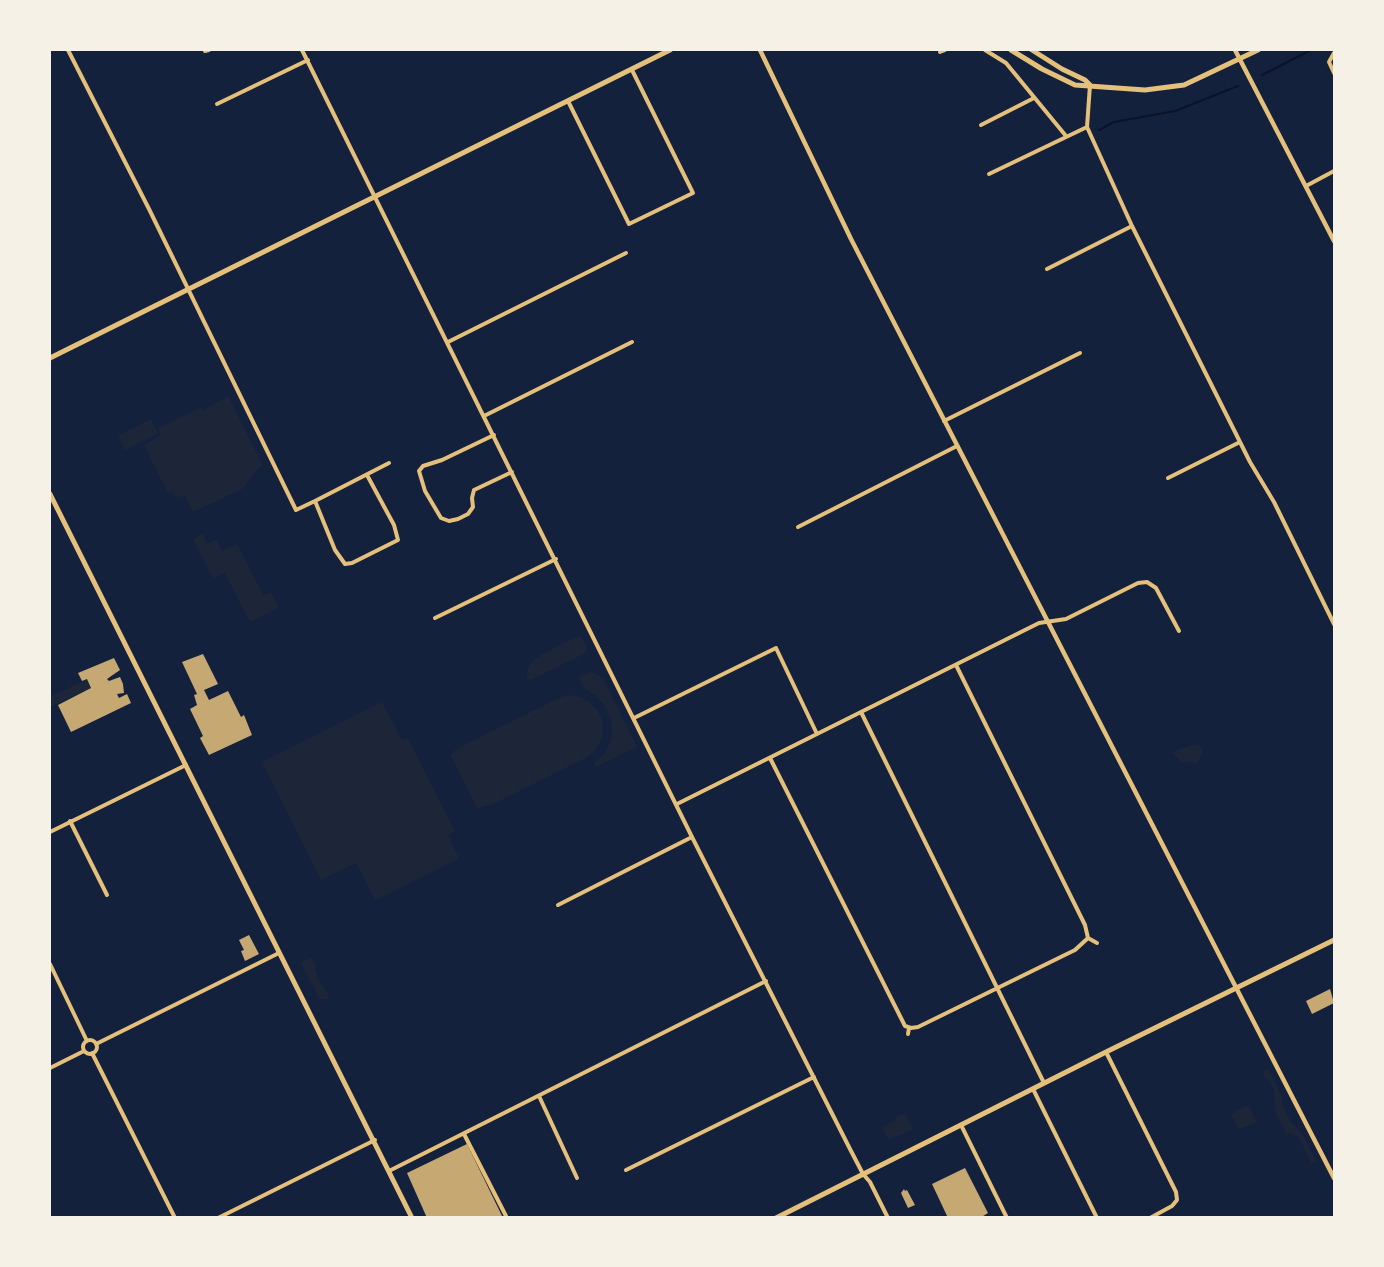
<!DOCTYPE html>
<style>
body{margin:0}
#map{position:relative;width:1384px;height:1267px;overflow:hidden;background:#14213d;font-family:"Open Sans",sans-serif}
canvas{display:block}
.frame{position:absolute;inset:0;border:51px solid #f6f1e7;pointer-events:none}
</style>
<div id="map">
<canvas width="1384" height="1267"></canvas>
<div class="frame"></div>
</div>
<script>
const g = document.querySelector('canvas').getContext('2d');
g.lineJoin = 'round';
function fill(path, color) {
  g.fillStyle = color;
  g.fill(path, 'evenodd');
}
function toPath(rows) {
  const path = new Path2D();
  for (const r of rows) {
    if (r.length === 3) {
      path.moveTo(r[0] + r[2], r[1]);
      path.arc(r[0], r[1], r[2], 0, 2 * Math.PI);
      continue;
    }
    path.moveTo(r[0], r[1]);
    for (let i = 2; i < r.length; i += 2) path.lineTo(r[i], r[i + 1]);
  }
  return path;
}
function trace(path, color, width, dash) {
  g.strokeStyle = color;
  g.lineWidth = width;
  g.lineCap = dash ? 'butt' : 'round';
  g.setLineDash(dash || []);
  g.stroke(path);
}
const green = toPath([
 [228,396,262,464,242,489,193,512,185,496,176,497,173,491,168,493,144,445,161,435,158,428,202,407,204,410],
 [151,419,158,433,125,450,118,436],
 [203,534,207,544,216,539,222,551,237,544,263,595,271,592,279,608,250,622,225,573,213,578,193,539],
 [576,637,582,637,587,647,586,653,531,680,526,679,528,667,535,658,539,659,541,655],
 [592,672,603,678,637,747,596,767,594,763,604,754,610,742,612,729,610,716,604,704,595,695,585,689,579,677],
 [87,679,91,688,50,707,50,697],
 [571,695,581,697,590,702,597,710,602,719,603,730,601,740,596,749,589,756,491,805,477,808,451,756,453,752,462,746,561,697],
 [382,702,402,740,408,738,455,831,448,835,459,858,375,900,356,863,321,880,262,762],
 [1195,744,1202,747,1203,751,1197,764,1188,761,1182,762,1172,752],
 [310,958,314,962,318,979,327,992,329,998,327,999,320,999,301,963],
 [1268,1069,1281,1095,1283,1107,1291,1122,1303,1135,1316,1161,1311,1163,1299,1137,1290,1133,1287,1134,1275,1112,1274,1089,1269,1080,1264,1077,1263,1071],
 [1248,1105,1257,1122,1239,1130,1231,1114],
 [905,1113,913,1129,889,1140,882,1127,895,1121,897,1116]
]);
const stream = toPath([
 [1262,75,1311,50],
 [1099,130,1114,122,1175,111,1238,86]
]);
const building = toPath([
 [203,654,218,684,204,690,209,700,228,691,241,717,244,715,252,735,209,755,200,738,203,736,190,709,197,705,194,695,197,694,182,662],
 [114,658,120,670,107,679,109,681,120,677,123,684,124,693,117,694,119,698,127,694,131,703,71,732,58,705,91,688,87,679,82,681,78,673],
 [249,935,259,954,245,961,241,951,244,950,239,940],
 [1330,989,1334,1003,1312,1014,1306,1001],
 [467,1144,503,1218,427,1218,407,1173],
 [965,1168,988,1213,980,1218,948,1218,932,1184],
 [904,1189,905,1191,907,1190,915,1205,908,1208,901,1193]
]);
const minor = toPath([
 [68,50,149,209,296,510,315,501,335,550,345,564,352,563,398,540,394,525,367,475],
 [302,50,692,837,850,1149,863,1174,870,1182,888,1218],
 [985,50,1006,63,1066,136],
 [205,51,209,50],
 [940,52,945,50],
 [1334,53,1329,62,1334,73],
 [568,101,629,224,693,193,632,70],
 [217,104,308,60],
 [981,125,1034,98],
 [1087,127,1132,226,1250,462,1274,502,1334,624],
 [1087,127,1090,85],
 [989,174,1087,127],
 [1306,186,1334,171],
 [1047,269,1132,226],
 [448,342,626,253],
 [484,416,632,342],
 [944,421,1080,353],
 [494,435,442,460,423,466,419,471,425,491,441,518,449,521,458,519,468,514,473,507,472,498,474,490,512,472],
 [1168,478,1240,442],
 [315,501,389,463],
 [798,527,957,446],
 [435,618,556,559],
 [956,665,1085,925,1088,938],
 [861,712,1044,1083],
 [634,718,776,648,817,734],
 [770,758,905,1026,911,1028,918,1027,1075,950,1088,938],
 [677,804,1039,623,1066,619,1138,583,1147,582,1156,588,1179,631],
 [70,821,107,895],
 [50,832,186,765],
 [558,905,692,837],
 [1088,938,1097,943],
 [50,964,87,1041],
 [908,1034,909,1028],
 [90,1047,7],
 [96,1044,279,953],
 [1106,1052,1176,1192,1177,1200,1172,1206,1150,1218],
 [92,1053,175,1218],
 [50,1068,84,1051],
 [1033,1089,1097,1218],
 [539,1096,577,1178],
 [961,1125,1007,1218],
 [464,1134,506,1216],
 [626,1170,814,1077],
 [389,1171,766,981],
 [218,1218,375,1140]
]);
const tertiary = toPath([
 [760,50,851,239,1334,1178],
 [1235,50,1334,241]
]);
const secondary = toPath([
 [1011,50,1042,69,1075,85,1145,90,1184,85,1258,50],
 [1032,50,1062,69,1085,80,1090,85],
 [50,358,670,50],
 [50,494,412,1218],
 [776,1218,1106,1052,1334,940]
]);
fill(green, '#1d2539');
trace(stream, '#0b132b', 2);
fill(building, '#c6a872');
trace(minor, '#e5c07b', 4);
trace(tertiary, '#e5c07b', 4.5);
trace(secondary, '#e5c07b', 5);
</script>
